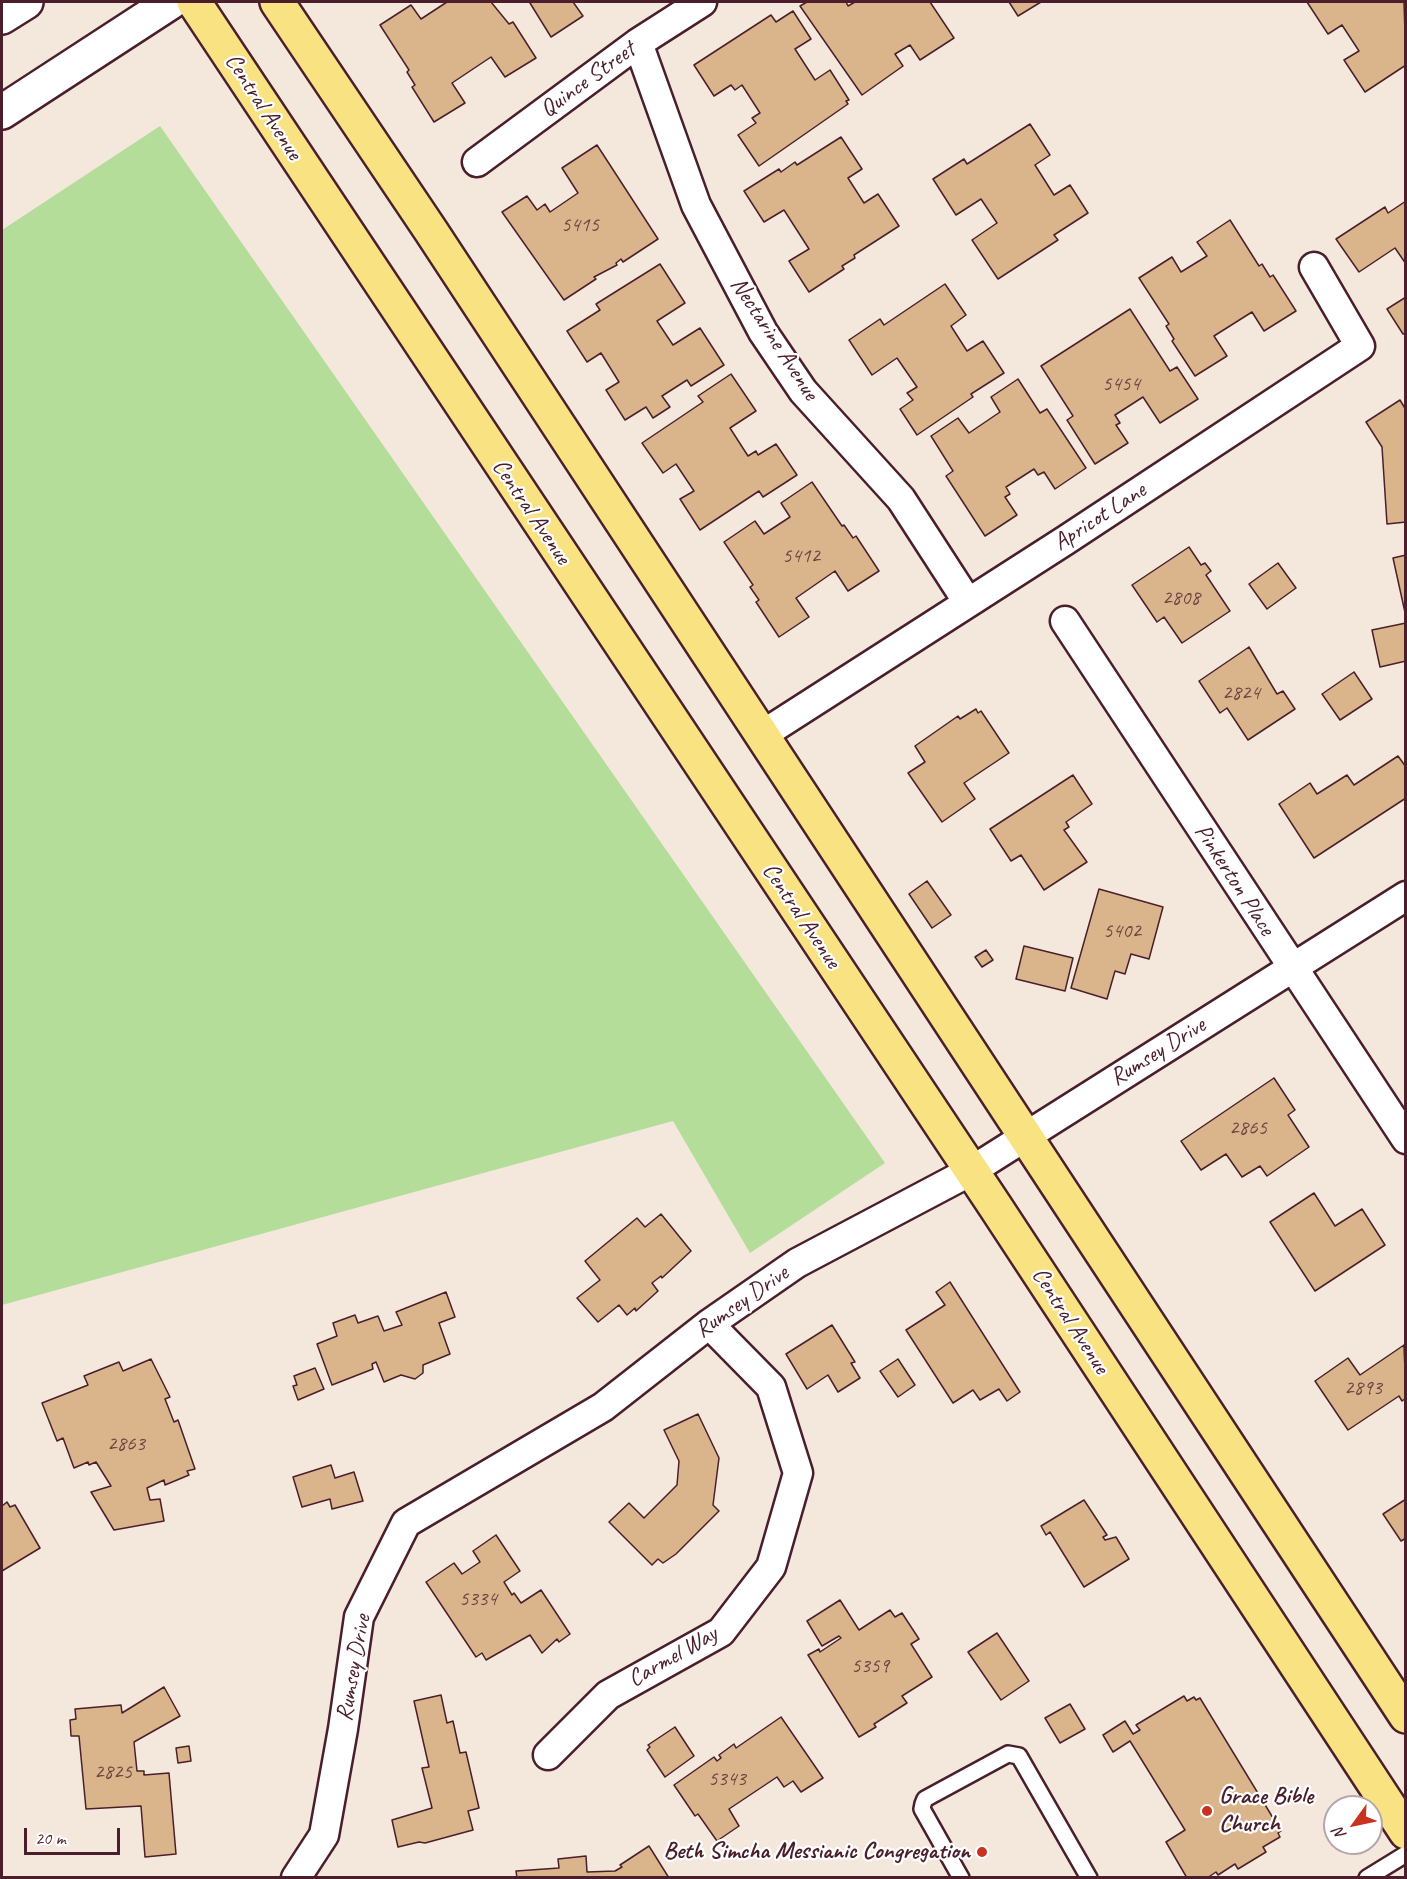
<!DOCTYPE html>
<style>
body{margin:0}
#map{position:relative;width:1407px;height:1879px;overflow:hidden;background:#f4e8dc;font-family:Caveat,sans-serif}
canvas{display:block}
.frame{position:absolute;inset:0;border:3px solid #4a1f2b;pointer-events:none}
.north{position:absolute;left:1323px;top:1795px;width:60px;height:60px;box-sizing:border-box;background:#fff;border:2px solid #b7a5aa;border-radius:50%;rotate:237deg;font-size:16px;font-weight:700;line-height:24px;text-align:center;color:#4a1f2b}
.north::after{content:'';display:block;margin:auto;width:21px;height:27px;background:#c8321e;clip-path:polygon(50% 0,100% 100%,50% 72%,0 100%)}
.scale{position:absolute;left:24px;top:1828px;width:96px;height:27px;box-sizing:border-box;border:3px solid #4a1f2b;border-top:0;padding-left:8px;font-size:18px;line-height:21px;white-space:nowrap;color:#4a1f2b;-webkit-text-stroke:4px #fff;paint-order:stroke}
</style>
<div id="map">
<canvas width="1407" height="1879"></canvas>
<div class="frame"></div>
<div class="north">N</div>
<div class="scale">20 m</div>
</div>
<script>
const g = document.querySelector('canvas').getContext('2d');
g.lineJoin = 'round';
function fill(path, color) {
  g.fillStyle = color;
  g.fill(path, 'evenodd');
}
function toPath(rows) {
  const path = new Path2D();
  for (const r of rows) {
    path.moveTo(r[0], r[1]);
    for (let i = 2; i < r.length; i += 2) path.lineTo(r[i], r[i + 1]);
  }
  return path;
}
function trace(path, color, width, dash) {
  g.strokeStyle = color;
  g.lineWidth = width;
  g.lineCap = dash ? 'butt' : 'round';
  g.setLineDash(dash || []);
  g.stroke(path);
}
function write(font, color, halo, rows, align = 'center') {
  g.font = font + ' Caveat,sans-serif';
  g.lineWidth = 4.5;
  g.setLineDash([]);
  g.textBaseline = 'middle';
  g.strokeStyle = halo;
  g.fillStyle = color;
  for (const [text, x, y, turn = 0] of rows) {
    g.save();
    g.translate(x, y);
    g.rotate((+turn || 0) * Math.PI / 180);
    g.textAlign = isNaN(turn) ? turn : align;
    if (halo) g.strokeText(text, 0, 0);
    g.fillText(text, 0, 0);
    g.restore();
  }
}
const green = toPath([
 [160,126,885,1163,750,1253,673,1121,2,1305,2,230]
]);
const building = toPath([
 [447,2,491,2,509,24,513,22,536,58,505,77,491,57,452,83,465,103,434,122,412,87,415,85,407,72,409,70,380,25,411,5,421,19,447,2],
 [532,2,573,2,583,16,551,37,530,3,532,2],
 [807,2,846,2,848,6,855,2,930,2,954,38,920,60,910,45,895,54,903,66,862,95,800,6,807,2],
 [1009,2,1041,2,1018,16,1009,2],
 [1307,2,1404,2,1406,65,1365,92,1344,60,1359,51,1342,25,1328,34,1307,2],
 [793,11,811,39,795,49,815,80,830,70,849,100,846,101,848,104,759,166,738,135,756,123,752,118,760,113,742,85,735,90,731,85,714,96,694,65,771,15,776,22,793,11],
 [1030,124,1050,155,1035,165,1054,195,1070,185,1088,213,1054,235,1058,240,998,279,972,240,997,223,981,199,956,215,933,179,964,159,967,164,1030,124],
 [841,137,862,169,848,178,864,203,878,194,899,226,854,255,855,258,842,266,844,269,809,292,789,261,809,249,784,210,764,222,744,191,779,169,781,172,795,162,797,165,841,137],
 [597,145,658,239,623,262,621,259,616,263,617,265,594,277,596,279,564,300,502,212,527,196,537,210,545,204,550,212,578,193,562,168,597,145],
 [1406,201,1406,264,1395,248,1359,272,1336,239,1385,207,1388,213,1406,201],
 [1230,220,1259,266,1262,264,1270,277,1273,275,1296,311,1264,331,1252,312,1214,336,1227,356,1195,376,1172,341,1174,339,1166,326,1169,324,1139,278,1172,257,1181,272,1207,256,1197,242,1230,220],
 [660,264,685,303,657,321,673,345,700,328,724,365,691,386,687,380,662,396,670,407,653,418,646,407,625,420,606,390,619,382,601,353,587,362,567,331,600,310,596,304,660,264],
 [945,284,966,315,951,326,967,351,983,341,1004,373,971,394,973,397,917,435,900,409,913,400,907,393,917,387,897,358,872,375,849,340,880,319,884,325,945,284],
 [1406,297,1406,333,1403,334,1387,309,1406,297],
 [1130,309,1170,371,1177,367,1198,399,1160,423,1143,397,1115,415,1120,423,1116,425,1128,443,1095,464,1067,420,1073,416,1041,366,1130,309],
 [731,374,756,411,730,428,748,456,756,451,758,455,776,444,797,475,763,497,759,491,700,530,680,499,694,491,676,464,663,473,642,443,703,402,698,396,731,374],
 [1018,379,1040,413,1047,409,1086,468,1055,489,1044,472,1038,475,1034,469,1006,487,1010,494,1005,497,1017,515,985,536,946,476,953,471,931,436,958,418,969,433,1000,412,991,397,1018,379],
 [1400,400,1406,410,1406,522,1387,524,1382,447,1366,422,1400,400],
 [812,482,842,526,844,525,853,538,856,536,879,571,848,591,835,571,796,598,809,617,779,637,756,602,759,600,750,587,753,585,724,542,755,521,764,534,790,517,781,503,812,482],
 [1189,547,1201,565,1205,563,1211,571,1206,575,1230,611,1182,643,1164,617,1157,622,1132,585,1189,547],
 [1406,555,1406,617,1393,558,1406,555],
 [1278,563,1296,588,1267,609,1249,584,1278,563],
 [1406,623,1406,661,1380,667,1372,630,1406,623],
 [1249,647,1277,694,1283,691,1295,709,1248,740,1227,708,1220,713,1199,681,1249,647],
 [1354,672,1372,699,1340,720,1322,694,1354,672],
 [976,709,978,713,981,711,1009,753,964,783,975,799,942,822,908,773,925,762,915,746,958,716,960,719,976,709],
 [1398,756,1406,767,1406,798,1314,858,1279,804,1310,783,1317,794,1347,775,1354,785,1398,756],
 [1073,775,1092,804,1066,822,1069,827,1064,830,1087,862,1044,890,1021,855,1011,861,990,829,1073,775],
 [927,881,951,915,932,928,909,894,927,881],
 [1099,889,1163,907,1149,959,1131,954,1125,974,1115,971,1107,999,1071,988,1099,889],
 [1024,946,1073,958,1065,991,1016,979,1024,946],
 [986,950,993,960,982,967,975,957,986,950],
 [1274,1078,1295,1110,1288,1115,1309,1147,1267,1176,1260,1166,1242,1177,1226,1154,1201,1170,1181,1141,1274,1078],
 [1314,1193,1335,1226,1362,1209,1385,1245,1315,1291,1270,1222,1314,1193],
 [661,1214,691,1251,662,1278,661,1276,652,1283,658,1291,636,1311,635,1308,627,1315,619,1305,598,1322,577,1298,600,1280,585,1261,637,1218,645,1227,661,1214],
 [950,1282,1020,1392,1007,1401,999,1389,980,1400,973,1390,953,1403,906,1330,945,1305,936,1292,950,1282],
 [446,1292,455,1317,439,1323,450,1354,423,1365,423,1373,415,1379,401,1375,384,1382,376,1362,372,1364,373,1369,332,1385,317,1344,337,1336,333,1323,355,1315,358,1323,378,1316,384,1331,402,1325,396,1312,446,1292],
 [832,1325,855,1362,851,1363,860,1378,838,1392,828,1375,807,1389,786,1354,832,1325],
 [1404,1345,1406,1398,1402,1401,1399,1396,1348,1430,1315,1381,1348,1358,1360,1375,1404,1345],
 [151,1359,170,1397,165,1399,174,1422,178,1420,195,1469,187,1471,189,1475,165,1485,164,1480,147,1488,150,1500,160,1499,164,1521,114,1530,91,1492,111,1486,96,1462,89,1465,88,1462,74,1468,63,1438,57,1441,42,1403,88,1385,84,1376,119,1362,123,1371,151,1359],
 [898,1359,915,1385,898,1397,880,1371,898,1359],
 [315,1368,324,1389,298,1400,293,1386,297,1385,294,1376,315,1368],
 [698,1414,719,1458,713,1505,719,1511,676,1554,663,1563,658,1559,652,1565,609,1522,629,1503,644,1518,677,1485,679,1461,664,1430,698,1414],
 [331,1465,335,1478,354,1472,363,1501,332,1509,330,1499,302,1507,293,1477,331,1465],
 [1406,1499,1406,1538,1401,1541,1383,1514,1406,1499],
 [1084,1500,1107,1535,1103,1537,1105,1540,1116,1537,1129,1559,1084,1587,1050,1532,1046,1535,1041,1526,1084,1500],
 [7,1502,10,1507,15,1505,40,1548,2,1571,2,1506,7,1502],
 [496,1535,520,1571,504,1582,512,1595,514,1593,521,1603,541,1590,570,1634,559,1642,557,1639,542,1653,530,1635,486,1660,482,1653,476,1657,426,1582,454,1563,462,1574,480,1562,473,1551,496,1535],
 [840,1600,859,1630,890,1610,895,1617,902,1613,919,1639,911,1644,932,1677,902,1696,907,1703,874,1724,876,1727,859,1737,808,1655,819,1649,820,1652,841,1638,839,1636,822,1646,807,1621,840,1600],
 [997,1633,1029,1681,1001,1700,968,1652,997,1633],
 [164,1687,180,1716,134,1742,137,1771,144,1771,144,1775,169,1773,176,1854,145,1857,141,1806,86,1809,79,1736,71,1736,70,1720,76,1719,75,1709,121,1705,122,1713,164,1687],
 [441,1695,447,1723,453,1721,460,1753,466,1752,479,1808,468,1811,473,1830,425,1843,419,1842,398,1847,392,1820,432,1808,422,1768,429,1767,414,1701,441,1695],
 [1184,1696,1187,1701,1194,1697,1196,1700,1200,1698,1281,1831,1278,1833,1280,1837,1263,1847,1266,1852,1238,1869,1235,1864,1218,1875,1216,1872,1207,1878,1187,1878,1166,1842,1185,1830,1130,1741,1113,1752,1103,1735,1125,1721,1133,1734,1140,1730,1136,1725,1184,1696],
 [1070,1704,1085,1729,1060,1743,1045,1718,1070,1704],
 [781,1717,823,1778,801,1792,793,1781,784,1787,777,1777,729,1809,739,1826,717,1841,698,1814,695,1816,674,1785,714,1757,717,1761,721,1758,719,1755,734,1744,736,1748,781,1717],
 [675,1727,694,1756,665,1777,647,1750,650,1747,648,1745,675,1727],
 [189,1746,191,1761,178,1763,176,1748,189,1746],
 [649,1846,669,1878,517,1878,516,1871,559,1868,558,1859,586,1856,587,1872,615,1871,622,1867,620,1865,649,1846]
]);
const service = toPath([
 [961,1878,922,1809,923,1804,925,1799,1008,1754,1019,1756,1089,1878],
 [1367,1878,1406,1854]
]);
const minor = toPath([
 [638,43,696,205,763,332,803,391,901,499,967,601],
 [477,162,638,43,702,2],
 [1065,621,1406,1139],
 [762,735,1066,540,1360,346,1314,267],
 [548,1755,608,1695,721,1632,771,1567,798,1473,771,1387,709,1324],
 [296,1878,324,1835,343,1729,359,1617,406,1523,603,1407,709,1324,797,1263,971,1171,1406,896]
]);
const secondary = toPath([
 [2,17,26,2],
 [2,112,171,2]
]);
const primary = toPath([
 [194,2,995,1206,1406,1832],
 [277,2,431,231,1406,1716]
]);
const markers = [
 [1207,1811,6,"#c8321e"],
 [982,1852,6,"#c8321e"]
];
const numberNames = [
 ["5415",580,225],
 ["5454",1121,384],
 ["5412",801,556],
 ["2808",1181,598],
 ["2824",1241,693],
 ["5402",1122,931],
 ["2865",1248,1128],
 ["2893",1363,1388],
 ["2863",126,1444],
 ["5334",478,1599],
 ["5359",870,1666],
 ["2825",113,1772],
 ["5343",727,1779]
];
const streetNames = [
 ["Quince Street",588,80,-36],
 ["Central Avenue",263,107,57],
 ["Nectarine Avenue",774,339,57],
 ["Central Avenue",531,512,56],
 ["Apricot Lane",1100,517,-33],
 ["Pinkerton Place",1234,880,57],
 ["Central Avenue",801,916,56],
 ["Rumsey Drive",1158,1052,-32],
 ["Rumsey Drive",742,1302,-35],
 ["Central Avenue",1070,1321,57],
 ["Carmel Way",673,1657,-30],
 ["Rumsey Drive",354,1668,-80]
];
const poiNames = [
 ["Grace Bible",1219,1797],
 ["Church",1219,1825],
 ["Beth Simcha Messianic Congregation",970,1852,"right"]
];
fill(green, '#b3dd99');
fill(building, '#dab48b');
trace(building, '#4a1f2b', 1.5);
trace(service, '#4a1f2b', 20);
trace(minor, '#4a1f2b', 33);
trace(secondary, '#4a1f2b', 38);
trace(primary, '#4a1f2b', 38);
trace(service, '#fff', 15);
trace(minor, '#fff', 28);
trace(secondary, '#fff', 33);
trace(primary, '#f8e281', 33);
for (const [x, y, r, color] of markers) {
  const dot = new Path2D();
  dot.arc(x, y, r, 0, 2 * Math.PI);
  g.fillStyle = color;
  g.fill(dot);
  trace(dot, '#fff', 2);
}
write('21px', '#6e4443', null, numberNames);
write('24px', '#4a1f2b', '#fff', streetNames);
write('bold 24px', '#4a1f2b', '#fff', poiNames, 'left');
</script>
